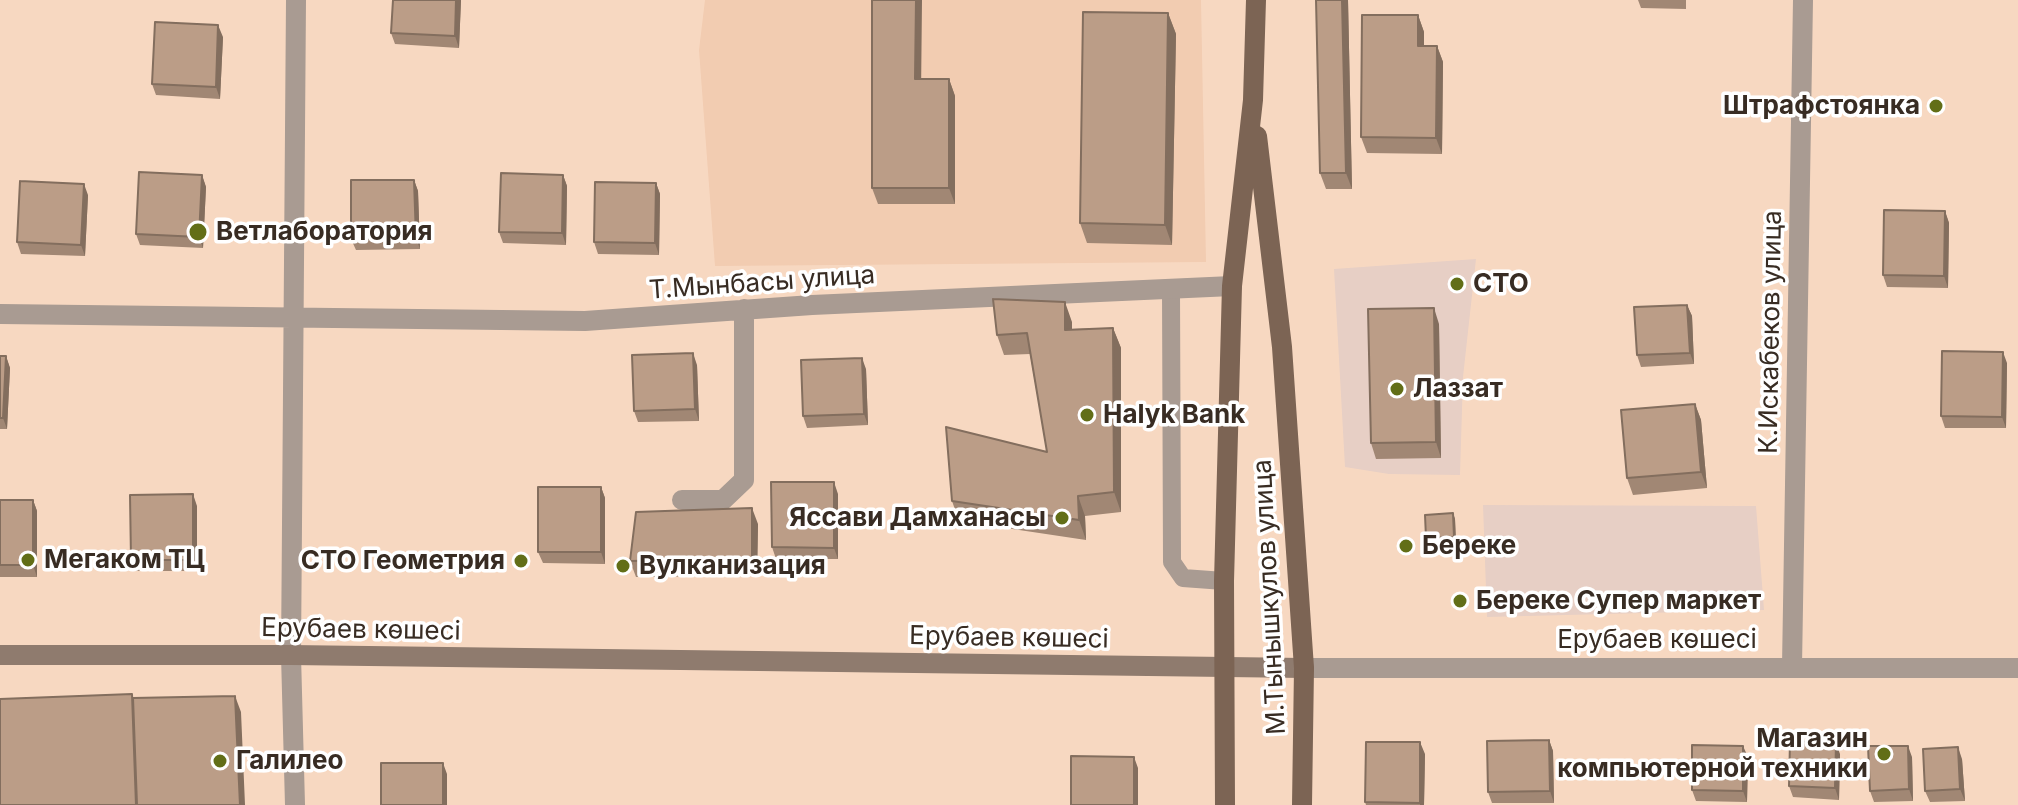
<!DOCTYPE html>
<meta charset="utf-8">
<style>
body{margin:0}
canvas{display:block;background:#f7d8c1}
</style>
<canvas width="2018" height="805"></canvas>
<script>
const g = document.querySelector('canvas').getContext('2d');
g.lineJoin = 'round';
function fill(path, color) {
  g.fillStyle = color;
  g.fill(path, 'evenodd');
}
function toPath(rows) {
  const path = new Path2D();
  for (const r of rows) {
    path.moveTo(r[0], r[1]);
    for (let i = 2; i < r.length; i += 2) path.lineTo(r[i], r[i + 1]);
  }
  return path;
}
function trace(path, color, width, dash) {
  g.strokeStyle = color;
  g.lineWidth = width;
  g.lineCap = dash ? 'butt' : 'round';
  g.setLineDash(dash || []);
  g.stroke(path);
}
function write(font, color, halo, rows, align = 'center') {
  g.font = font + ' Inter,sans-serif';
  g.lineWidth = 7;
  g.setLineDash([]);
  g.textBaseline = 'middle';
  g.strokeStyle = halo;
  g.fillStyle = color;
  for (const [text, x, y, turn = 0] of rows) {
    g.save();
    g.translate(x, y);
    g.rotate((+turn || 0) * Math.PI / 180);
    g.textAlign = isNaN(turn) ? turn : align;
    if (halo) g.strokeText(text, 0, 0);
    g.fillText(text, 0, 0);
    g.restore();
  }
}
const commercial = toPath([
 [1476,259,1463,377,1460,475,1389,474,1345,467,1334,269],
 [1483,505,1756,506,1764,610,1487,617]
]);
const built = toPath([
 [705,0,1201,0,1206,262,715,266,699,50]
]);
const service = toPath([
 [1171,290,1172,562,1183,578,1224,581]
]);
const minor = toPath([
 [0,314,585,321,812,305,1232,286],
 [682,500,723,500,744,480,744,309],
 [1792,666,1803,0],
 [1304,668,2018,668],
 [295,805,291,655,296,0]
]);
const secondary = toPath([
 [0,655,291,655,1304,668]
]);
const primary = toPath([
 [1257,136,1282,347,1304,668,1302,805],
 [1225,805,1224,581,1232,286,1253,100,1256,0]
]);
const wall = toPath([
 [461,0,459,48,395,44,391,33],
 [1316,0,1348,0,1352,189,1326,189,1320,173],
 [1638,0,1686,0,1686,9,1641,8],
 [1168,13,1176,34,1172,245,1087,243,1080,223],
 [1418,15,1424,32,1424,46,1437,46,1443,62,1442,154,1367,153,1361,137],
 [223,37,220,99,156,95,152,84],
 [921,79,949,79,955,96,955,204,878,204,872,188],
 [202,175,206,187,203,248,140,245,136,234],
 [563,175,567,186,566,245,503,243,499,232],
 [414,180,418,191,420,249,356,250,351,239],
 [656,183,660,194,659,255,598,254,594,242],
 [88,195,85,256,21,254,17,242],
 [1945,211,1949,223,1948,288,1887,287,1883,275],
 [1687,305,1692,316,1694,364,1641,367,1637,355],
 [1072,322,1072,329,1113,328,1121,348,1121,512,1085,516,1086,540,959,521,952,501,1047,452,1030,354,1004,355,997,335],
 [1439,324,1441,458,1376,459,1371,443],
 [0,356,6,356,10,368,7,429,0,429],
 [2007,363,2006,428,1945,428,1941,416],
 [697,365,699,421,638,422,634,411],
 [866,369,868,425,807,428,803,416],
 [1695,404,1701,420,1707,488,1633,495,1627,478],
 [601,487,605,498,605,564,543,563,538,552],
 [838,494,838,559,776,559,772,547],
 [0,500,33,500,37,511,37,577,0,577],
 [197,506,197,571,135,571,131,560],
 [1453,513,1455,519,1456,543,1428,544,1426,538],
 [758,524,757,576,636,577,630,561],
 [1549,740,1553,751,1554,803,1492,803,1488,792],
 [1425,754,1424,805,1366,805,1365,802],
 [1840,754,1839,800,1793,797,1789,786],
 [1748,757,1747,802,1696,801,1692,790],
 [1912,757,1913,801,1874,802,1870,791],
 [1962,759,1965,801,1930,802,1925,791]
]);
const shadedWall = toPath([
 [456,0,461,0,459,48,455,36],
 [916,0,922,0,921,95,915,79],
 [1342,0,1348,0,1352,189,1346,173],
 [1168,13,1176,34,1172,245,1165,225],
 [1418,15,1424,32,1424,62,1418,46],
 [218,25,223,37,220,99,216,87],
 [1437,46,1443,62,1442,154,1436,138],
 [949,79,955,96,955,204,949,188],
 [202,175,206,187,203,248,199,237],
 [563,175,567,186,566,245,562,233],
 [414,180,418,191,420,249,416,238],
 [656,183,660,194,659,255,655,243],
 [84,184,88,195,85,256,81,245],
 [1945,211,1949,223,1948,288,1944,276],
 [1065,302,1072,322,1072,350,1065,330],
 [1687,305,1692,316,1694,364,1690,353],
 [1434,308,1439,324,1441,458,1436,442],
 [1113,328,1121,348,1121,512,1114,492],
 [2003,352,2007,363,2006,428,2002,417],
 [693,353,697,365,699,421,695,409],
 [6,356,10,368,7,429,3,418],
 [862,358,866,369,868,425,864,414],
 [1695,404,1701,420,1707,488,1701,472],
 [834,482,838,494,838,559,834,548],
 [601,487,605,498,605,564,601,552],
 [193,494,197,506,197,571,193,560],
 [1078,496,1085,516,1086,540,1079,520],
 [33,500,37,511,37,577,33,565],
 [752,508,758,524,757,576,752,559],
 [1453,513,1455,519,1456,543,1454,537],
 [235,696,241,712,245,805,240,805],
 [1549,740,1553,751,1554,803,1550,791],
 [1420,742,1425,754,1424,805,1420,805],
 [1836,743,1840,754,1839,800,1835,788],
 [1743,746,1748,757,1747,802,1743,791],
 [1908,746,1912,757,1913,801,1909,789],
 [1958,747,1962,759,1965,801,1960,789],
 [1134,757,1138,768,1138,805,1134,805],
 [443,763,447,774,447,805,443,805]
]);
const building = toPath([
 [393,0,456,0,455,36,391,33,393,0],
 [872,0,916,0,915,79,949,79,949,188,872,188,872,0],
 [1316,0,1342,0,1346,173,1320,173,1316,0],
 [1083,12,1168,13,1165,225,1080,223,1083,12],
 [1362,15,1418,15,1418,46,1437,46,1436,138,1361,137,1362,15],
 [155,22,218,25,216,87,152,84,155,22],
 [139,172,202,175,199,237,136,234,139,172],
 [501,173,563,175,562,233,499,232,501,173],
 [351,180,414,180,416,238,351,239,351,180],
 [20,181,84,184,81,245,17,242,20,181],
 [595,182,656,183,655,243,594,242,595,182],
 [1884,210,1945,211,1944,276,1883,275,1884,210],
 [993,299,1065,302,1065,330,1113,328,1114,492,1078,496,1079,520,952,501,946,427,1047,452,1027,333,997,335,993,299],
 [1687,305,1690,353,1637,355,1634,307,1687,305],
 [1434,308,1436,442,1371,443,1368,309,1434,308],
 [1942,351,2003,352,2002,417,1941,416,1942,351],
 [693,353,695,409,634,411,632,355,693,353],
 [0,356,6,356,3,418,0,418,0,356],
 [862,358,864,414,803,416,801,360,862,358],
 [1695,404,1701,472,1627,478,1621,410,1695,404],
 [771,482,834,482,834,548,772,547,771,482],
 [538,487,601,487,601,552,538,552,538,487],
 [193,494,193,560,131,560,130,495,193,494],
 [0,500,33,500,33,565,0,565,0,500],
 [752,508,752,559,630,561,636,512,752,508],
 [1453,513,1454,537,1426,538,1425,515,1453,513],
 [132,694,136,805,0,805,0,699,132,694],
 [235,696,240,805,137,805,133,698,235,696],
 [1549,740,1550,791,1488,792,1487,741,1549,740],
 [1790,741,1836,743,1835,788,1789,786,1790,741],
 [1366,742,1420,742,1420,803,1365,802,1366,742],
 [1692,745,1743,746,1743,791,1692,790,1692,745],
 [1868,746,1908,746,1909,789,1870,791,1868,746],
 [1958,747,1960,789,1925,791,1923,749,1958,747],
 [1071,756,1134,757,1134,805,1071,805,1071,756],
 [381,763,443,763,443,805,381,805,381,763]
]);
const markers = [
 [1936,106,8,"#626e17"],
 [198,232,10,"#626e17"],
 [1457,284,8,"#626e17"],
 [1397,389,8,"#626e17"],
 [1087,415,8,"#626e17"],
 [1062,518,8,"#626e17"],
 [1406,546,8,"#626e17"],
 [28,560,8,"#626e17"],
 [521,561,8,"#626e17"],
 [623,566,8,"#626e17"],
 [1460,601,8,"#626e17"],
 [1884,754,8,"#626e17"],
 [220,761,8,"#626e17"]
];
const poiNames = [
 ["Штрафстоянка",1920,106,"right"],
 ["Ветлаборатория",216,232],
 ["СТО",1473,284],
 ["Лаззат",1413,389],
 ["Halyk Bank",1103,415],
 ["Яссави Дамханасы",1046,518,"right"],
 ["Береке",1422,546],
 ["Мегаком ТЦ",44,560],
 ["СТО Геометрия",505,561,"right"],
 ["Вулканизация",639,566],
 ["Береке Супер маркет",1476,601],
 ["Магазин",1868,739,"right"],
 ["компьютерной техники",1868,769,"right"],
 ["Галилео",236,761]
];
const streetNames = [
 ["Т.Мынбасы улица",762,283,-4],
 ["К.Искабеков улица",1771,332,-89],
 ["М.Тынышкулов улица",1270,597,-93],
 ["Ерубаев көшесі",361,630,1],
 ["Ерубаев көшесі",1009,638,1],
 ["Ерубаев көшесі",1657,640]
];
fill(commercial, '#e7cfc5');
fill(built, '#f2ccb1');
trace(service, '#a99b92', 18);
trace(minor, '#a99b92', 20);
trace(secondary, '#8f7b6e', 20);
trace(primary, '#7c6454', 20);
fill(wall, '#a18774');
fill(shadedWall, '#836e5e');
fill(building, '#bb9d87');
trace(building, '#836e5e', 2);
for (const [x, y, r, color] of markers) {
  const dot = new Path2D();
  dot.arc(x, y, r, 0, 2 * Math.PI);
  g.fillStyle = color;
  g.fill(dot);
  trace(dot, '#fff', 3);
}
write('bold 26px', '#382c23', '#fff', poiNames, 'left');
write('26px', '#382c23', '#fff', streetNames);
</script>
